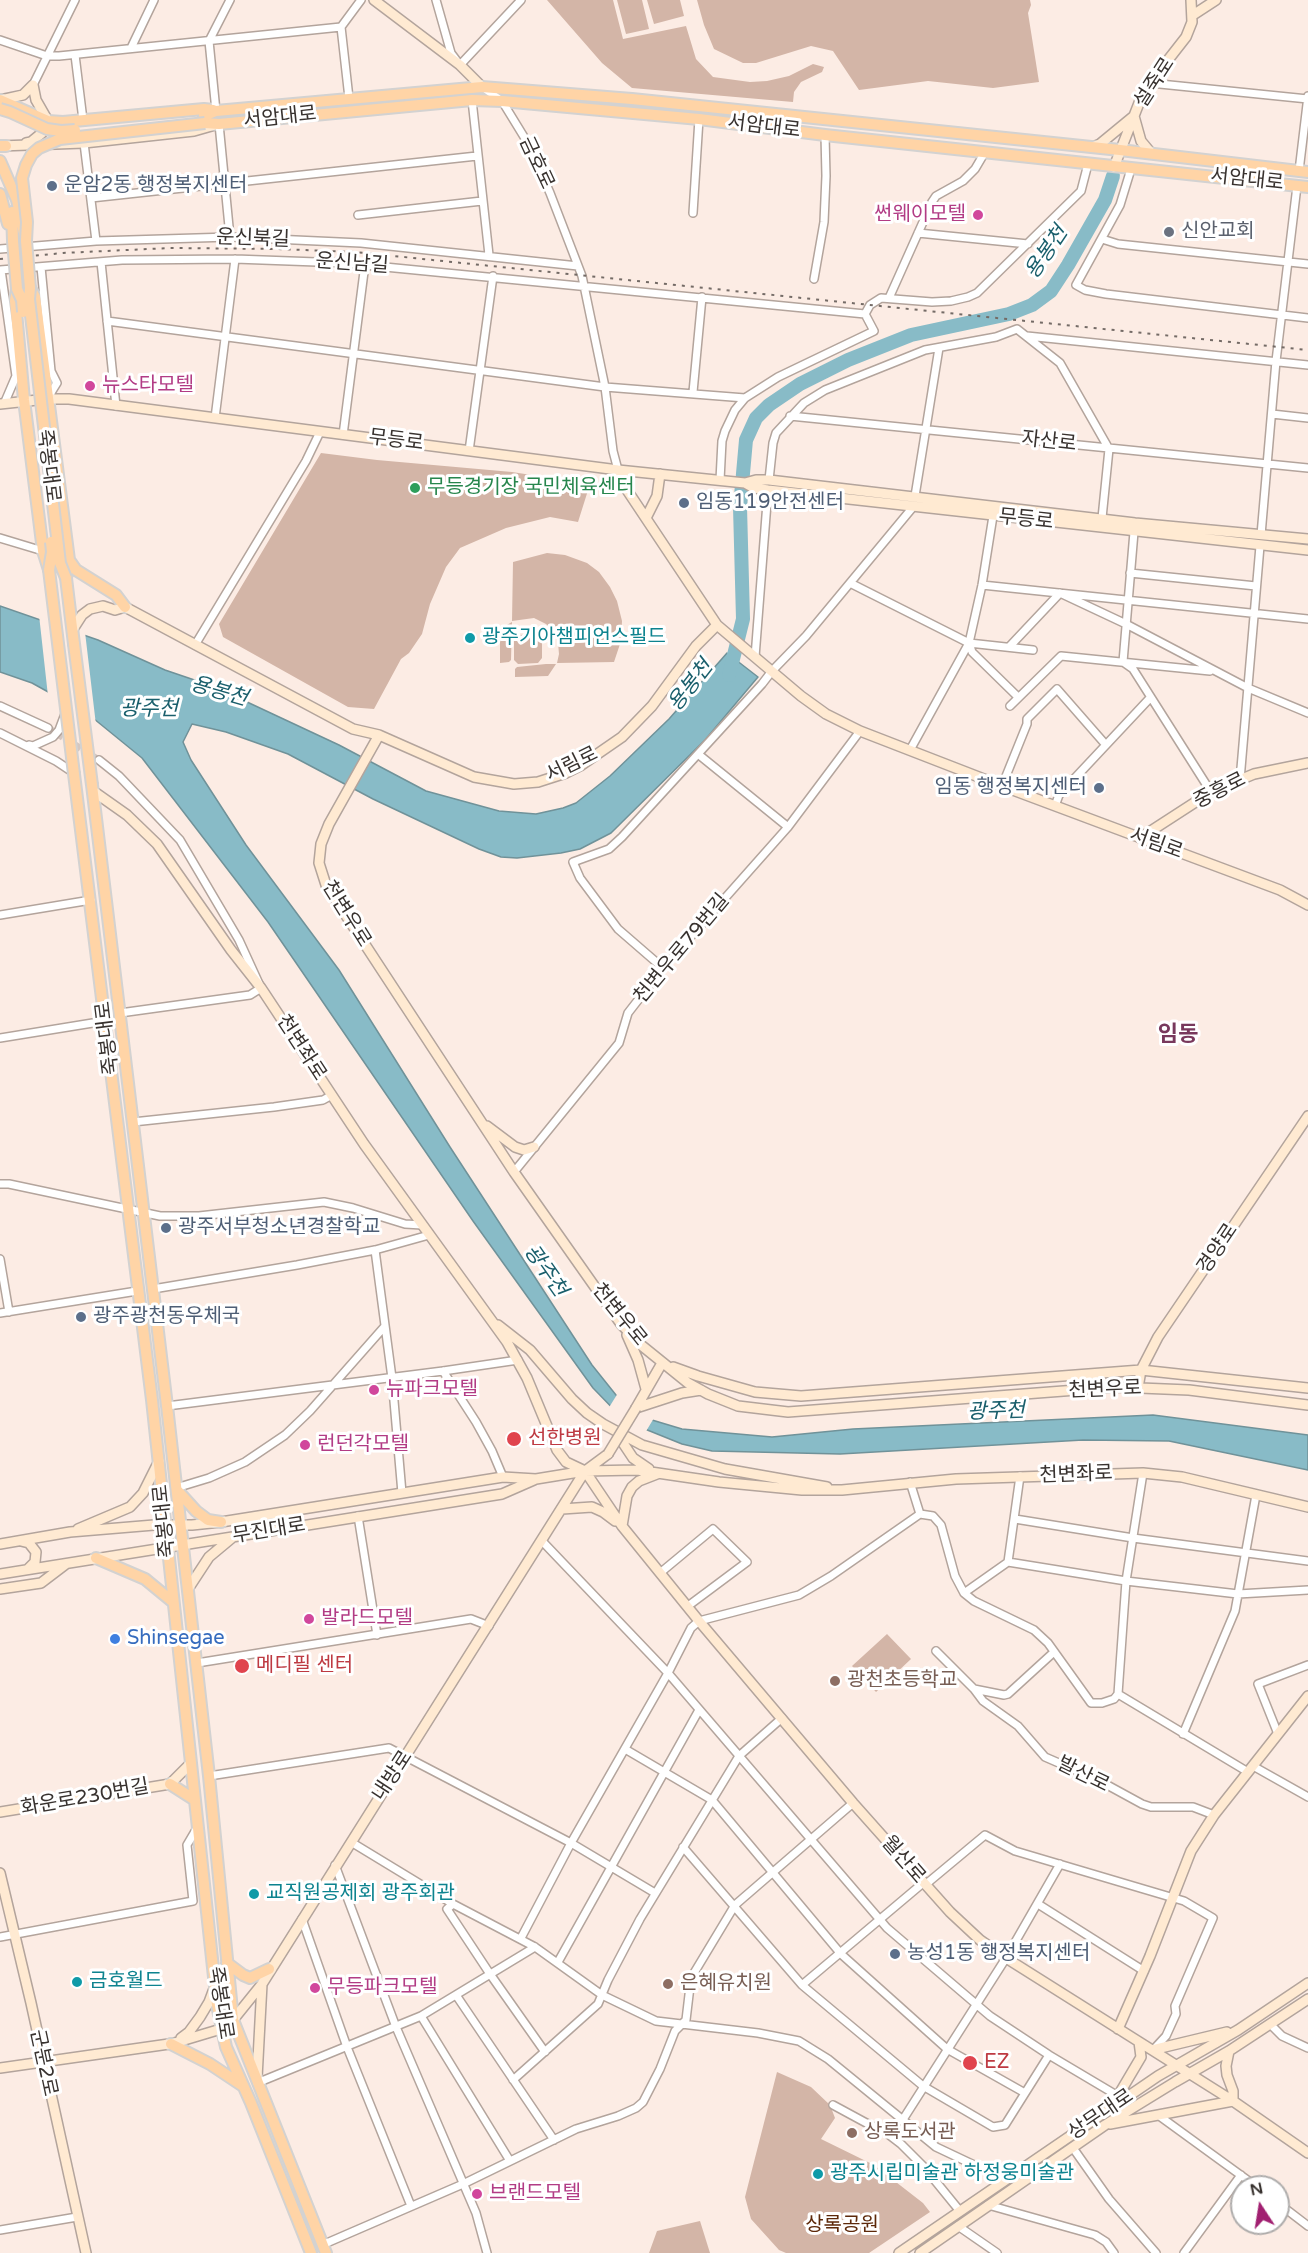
<!DOCTYPE html>
<meta charset="utf-8">
<style>
body{margin:0}
#map{position:relative;width:1308px;height:2253px;overflow:hidden;background:#fcece4;font-family:"Varela Round",sans-serif}
canvas{display:block}
.north{position:absolute;left:1230px;top:2175px;width:60px;height:60px;box-sizing:border-box;background:#fff;border:2px solid #afadac;border-radius:50%;rotate:348deg;font-size:16px;font-weight:700;line-height:24px;text-align:center;color:#38322f}
.north::after{content:'';display:block;margin:auto;width:21px;height:27px;background:#a12071;clip-path:polygon(50% 0,100% 100%,50% 72%,0 100%)}
</style>
<div id="map">
<canvas width="1308" height="2253"></canvas>
<div class="north">N</div>
</div>
<script>
const g = document.querySelector('canvas').getContext('2d');
g.lineJoin = 'round';
function fill(path, color) {
  g.fillStyle = color;
  g.fill(path, 'evenodd');
}
function toPath(rows) {
  const path = new Path2D();
  for (const r of rows) {
    path.moveTo(r[0], r[1]);
    for (let i = 2; i < r.length; i += 2) path.lineTo(r[i], r[i + 1]);
  }
  return path;
}
function trace(path, color, width, dash) {
  g.strokeStyle = color;
  g.lineWidth = width;
  g.lineCap = dash ? 'butt' : 'round';
  g.setLineDash(dash || []);
  g.stroke(path);
}
function write(font, color, halo, rows, align = 'center') {
  g.font = font + ' "Varela Round","Noto Sans KR",sans-serif';
  g.lineWidth = 6;
  g.setLineDash([]);
  g.textBaseline = 'middle';
  g.strokeStyle = halo;
  g.fillStyle = color;
  for (const [text, x, y, turn = 0] of rows) {
    g.save();
    g.translate(x, y);
    g.rotate((+turn || 0) * Math.PI / 180);
    g.textAlign = isNaN(turn) ? turn : align;
    if (halo) g.strokeText(text, 0, 0);
    g.fillText(text, 0, 0);
    g.restore();
  }
}
const green = toPath([
 [547,0,613,0,623,39,686,26,696,59,713,77,750,82,767,81,789,76,813,64,824,67,822,72,801,82,794,92,793,102,632,88,602,63],
 [617,0,642,0,649,29,626,34],
 [647,0,680,0,684,16,654,24],
 [697,0,1030,0,1031,5,1028,13,1039,82,993,88,928,81,859,90,833,51,811,46,756,63,743,63,714,49,704,25],
 [321,453,377,460,512,472,590,484,578,522,550,517,506,528,460,548,446,567,430,604,422,634,409,653,401,659,374,709,348,707,223,637,219,624],
 [547,553,565,555,587,563,599,572,610,587,617,601,622,621,621,641,614,662,557,663,559,654,558,643,554,632,546,624,534,618,512,621,513,562],
 [512,622,511,660,509,662,500,663,500,629],
 [537,634,542,639,542,658,538,663,518,664,514,660,514,640,518,635],
 [546,664,556,664,548,676,515,677,515,669,517,667],
 [887,1634,911,1659,876,1692,852,1666],
 [777,2072,811,2087,830,2105,835,2118,821,2139,874,2165,923,2203,930,2212,869,2253,786,2253,779,2250,751,2219,745,2197],
 [700,2221,710,2253,649,2253,657,2231]
]);
const water = toPath([
 [0,606,98,640,165,670,215,687,339,745,426,791,499,811,536,814,563,808,576,803,610,776,669,719,727,653,758,677,705,740,611,833,580,849,561,853,517,858,501,857,479,849,373,799,288,754,226,732,192,724,183,742,191,760,246,845,339,970,450,1147,592,1365,616,1395,629,1409,642,1417,682,1429,772,1437,853,1429,1153,1415,1308,1435,1308,1470,1169,1441,1083,1440,840,1454,712,1451,682,1444,625,1421,593,1388,473,1221,268,922,142,758,88,714,32,683,0,672,0,606]
]);
const pier = toPath([
 [39,615,85,632,96,725,86,717,48,696],
 [618,1393,631,1407,654,1418,645,1433,624,1424,608,1409]
]);
const river = toPath([
 [729,675,743,619,740,507,746,440,756,418,769,405,800,384,848,360,911,335,1009,314,1032,305,1051,291,1068,265,1105,200,1113,176]
]);
const streetTunnel = toPath([
 [48,728,99,760]
]);
const street = toPath([
 [436,0,451,53,460,65,521,0],
 [341,27,349,98],
 [341,27,361,0],
 [0,40,47,56,59,56,341,27],
 [131,48,154,0],
 [75,55,83,120],
 [1150,83,1308,99],
 [33,85,75,0],
 [485,89,502,101,529,145,550,193,582,276,605,387,613,451,618,470],
 [472,100,489,255],
 [216,111,209,41,230,0],
 [219,124,230,237],
 [84,143,96,241],
 [1131,169,1120,205,1076,285,1085,290,1106,294,1308,318],
 [1299,171,1308,96],
 [91,198,477,156],
 [693,213,699,119],
 [358,215,482,201],
 [918,233,1028,244],
 [1102,239,1118,244,1308,264],
 [0,249,96,241,230,237,361,243,578,266],
 [101,262,116,406],
 [41,267,51,371,57,383,49,396],
 [0,270,122,260,235,259,344,263,865,314],
 [1,270,16,376,4,404],
 [814,279,824,222,826,176,825,135],
 [889,298,932,202,936,196,963,181,975,169,985,152],
 [865,314,870,305,881,298,932,302,951,301,968,297,977,293,1081,191,1088,164],
 [107,321,605,387,745,398],
 [1027,336,1308,365],
 [693,392,702,297],
 [1272,414,1308,418],
 [790,416,1308,468],
 [215,418,235,259],
 [343,435,365,264],
 [469,451,493,276],
 [720,480,722,441,725,431,735,410,745,398,778,377,874,331,865,314],
 [769,480,773,443,776,433,804,403,825,390,925,350,996,337,1017,329,1060,363,1109,449,1102,518],
 [915,496,939,348],
 [1134,532,1123,662,1133,669,1211,792],
 [1261,535,1276,361,1297,186],
 [0,538,43,551],
 [1130,573,1256,586],
 [850,583,969,643,1033,650],
 [982,585,1308,619],
 [969,643,972,652,1018,697],
 [195,645,306,461,320,432],
 [1010,646,1060,593,1126,624,1248,688,1308,713],
 [755,657,768,490],
 [0,706,48,728],
 [1010,706,1061,656,1210,671],
 [0,733,56,761,74,773],
 [29,745,33,746,53,737,59,730,65,714],
 [910,750,969,643,982,585,993,516],
 [698,754,788,827],
 [99,760,119,776,180,840,239,940,261,988,250,995,120,1013],
 [1240,780,1260,546],
 [1002,786,1027,724,1027,719,1057,689,1106,745],
 [1055,806,1059,795,1150,698],
 [0,915,91,900],
 [663,968,618,929,580,878,573,862,609,849,622,837,762,684,772,671,806,636,913,507],
 [0,1038,105,1021],
 [133,1122,274,1107,323,1100,332,1095],
 [514,1172,619,1043,628,1013,663,968,788,827,860,731],
 [0,1184,9,1184,160,1216,199,1216,324,1202,353,1208,405,1224,422,1225],
 [375,1250,392,1378,402,1493],
 [0,1259,9,1312],
 [153,1289,297,1265,375,1250,429,1235],
 [0,1313,137,1291],
 [443,1371,476,1422,492,1451,503,1477],
 [167,1406,443,1371,518,1360],
 [910,1482,920,1514,933,1516,941,1525,955,1576,964,1593,974,1601,1034,1630,1048,1643,1091,1703,1102,1703,1114,1699,1118,1694],
 [176,1488,209,1478,245,1462,285,1435,310,1411,385,1326],
 [358,1516,377,1635],
 [1015,1519,1133,1538,1308,1561],
 [542,1541,668,1673,887,1928,990,2016,1049,2055,1118,2096],
 [1008,1562,1126,1581,1238,1594,1308,1590],
 [660,1573,713,1529,747,1562,688,1606],
 [964,1593,1008,1562,1020,1476],
 [936,1651,974,1689,1004,1695,1008,1694,1054,1652],
 [197,1663,471,1619,489,1626],
 [974,1689,983,1701,1018,1726,1045,1757,1098,1780,1142,1804,1151,1807,1193,1807,1214,1815],
 [1118,1694,1126,1581,1143,1473],
 [1118,1694,1248,1772],
 [1183,1734,1235,1611,1256,1495],
 [1278,1734,1258,1684,1308,1665],
 [625,1749,712,1800,841,1954,947,2049,1025,2093],
 [1253,1766,1308,1797],
 [209,1776,389,1748,571,1843,655,1893],
 [351,1842,453,1904,535,1947,602,1995,656,2021,758,2033,799,2041,828,2059,936,2147,991,2173,1001,2182],
 [683,1847,802,1985,923,2086,993,2127,1005,2125,1049,2055],
 [335,1865,396,2027,476,2213,487,2253],
 [925,1885,985,1835,1015,1851,1184,1901,1213,1918,1175,2006,1176,2014,1166,2036,1154,2049],
 [193,1901,187,1845,197,1828],
 [453,1904,447,1909,490,1974,545,2052],
 [1038,1904,1144,1971],
 [302,1919,347,2047,411,2206],
 [0,1937,193,1901],
 [521,1938,571,1843,668,1673,691,1628,699,1621,799,1595,831,1576,920,1514],
 [558,1962,699,1710],
 [802,1985,923,1883],
 [456,1995,554,2140],
 [421,2016,510,2161],
 [1270,2024,1282,2036,1308,2048],
 [513,2080,598,2004,608,1980,640,1919,739,1756,782,1718],
 [257,2083,421,2016,535,1947],
 [833,2105,870,2125,884,2131,901,2144,924,2167,959,2210],
 [1158,2115,1257,2187],
 [902,2121,1006,1958,1060,1864],
 [1073,2148,1109,2199,1156,2253],
 [1278,2203,1308,2226],
 [988,2205,1095,2235,1106,2242,1114,2253],
 [958,2226,997,2253],
 [0,2230,77,2217],
 [322,2245,463,2184,576,2129,618,2116,636,2108,643,2102,660,2069,675,2031,686,2020,691,1978,735,1905,853,1803],
 [1184,2253,1241,2175]
]);
const secondary = toPath([
 [374,0,460,65,482,87],
 [1193,15,1216,0],
 [0,100,23,95,33,85],
 [26,143,31,142,42,133,48,121,36,100,33,85],
 [0,146,84,143,194,131,215,125],
 [1093,147,1100,144,1134,116,1141,141,1151,153],
 [1114,167,1141,98,1150,83,1186,37,1192,22,1191,0],
 [0,404,47,399,69,399,618,470,745,483,756,480,769,480,1135,523,1308,539],
 [618,470,627,490,717,625,801,696,826,714,860,731,1002,786,1280,890,1308,905],
 [745,483,754,488,768,490,1308,550],
 [646,518,657,496,660,474],
 [73,629,82,615,90,609,103,606,115,610,125,607,353,729,379,735,474,777,514,784,538,782,566,773,580,766,622,737,652,706,696,646,717,625],
 [379,735,329,824,321,844,319,863,326,885,514,1172,621,1324,641,1345,688,1383,708,1394,738,1406,788,1412,1116,1387,1189,1390,1308,1405],
 [93,791,127,815,157,844,231,950,261,988,364,1144,507,1342,527,1378,557,1450,566,1462,585,1471,637,1470,719,1482,802,1490,842,1490,956,1479,1143,1473,1182,1477,1308,1507],
 [1140,838,1211,792,1254,774,1308,763],
 [487,1126,515,1147,524,1150,534,1147],
 [498,1325,530,1350,572,1399,587,1413,603,1424,642,1445,725,1469,827,1487],
 [627,1335,638,1360,646,1389],
 [673,1367,698,1376,755,1392,801,1396,1141,1370,1308,1388],
 [1138,1388,1141,1370,1158,1337,1308,1116],
 [636,1408,682,1393,701,1390],
 [636,1408,662,1363],
 [619,1437,633,1458,649,1469],
 [585,1471,622,1526,699,1621,853,1803,950,1912,980,1940,1006,1958,1233,2101,1308,2153],
 [562,1509,592,1507,603,1512,615,1521],
 [622,1526,627,1496,632,1487,639,1481,657,1474],
 [78,1529,130,1507,143,1493,159,1461],
 [21,1541,29,1543,36,1552,35,1562,28,1569],
 [0,1544,70,1532,154,1525,192,1525,221,1522,503,1477,536,1479,585,1471,608,1454],
 [0,1574,502,1494,534,1480],
 [0,1589,41,1583,66,1564],
 [188,1589,209,1557,233,1537],
 [0,1812,170,1784,190,1764],
 [0,1873,31,2003,86,2253],
 [1118,2029,1150,1956,1191,1851,1214,1815,1308,1696],
 [181,2038,189,2032,200,2017,209,2002,215,1986],
 [171,2044,221,2029,233,2020,262,1984,585,1471],
 [1152,2050,1227,2032],
 [0,2068,176,2043],
 [257,2078,262,1984],
 [1112,2106,1141,2057,1139,2042],
 [1110,2124,1233,2101,1233,2091,1227,2075,1226,2066,1229,2051],
 [899,2253,1158,2076,1238,2030,1308,1983],
 [920,2253,1105,2125,1175,2082,1229,2051,1308,1999]
]);
const primary = toPath([
 [0,100,48,121,63,122,204,109,213,110],
 [204,116,216,111,482,87,632,99,1120,150,1308,172],
 [205,123,219,124,472,100,502,101,699,119,825,135,1308,187],
 [0,146,6,146],
 [0,161,17,200,25,238],
 [0,194,8,224],
 [12,212,13,241],
 [30,288,35,297,69,560,66,578,74,644],
 [17,289,15,301,24,400,43,551,49,570],
 [69,560,76,570,116,595,125,607],
 [74,774,152,1400,217,2005,226,2047,251,2103,311,2253],
 [92,785,167,1406,209,1776,233,2020,326,2253],
 [177,1490,196,1511,208,1520,221,1522],
 [96,1558,145,1579,173,1602],
 [170,1784,195,1800],
 [227,1963,243,1975,250,1978,269,1969],
 [171,2044,210,2064,243,2086]
]);
const rail = toPath([
 [0,259,63,253,170,248,278,249,355,252,1308,350]
]);
const secondaryBridge = toPath([
 [608,1454,636,1408]
]);
const primaryBridge = toPath([
 [0,109,10,112,47,129,61,131,75,130],
 [13,241,17,289,22,300,23,312],
 [51,542,52,552,49,570,74,774],
 [66,578,60,563,29,299,30,288,26,241,27,222,22,178,26,165,32,154,39,148,60,139,205,123],
 [74,644,92,785]
]);
const markers = [
 [52,186,6,"#5c6f8a"],
 [978,215,6,"#d1479c"],
 [1169,232,6,"#6b7280"],
 [90,386,6,"#d1479c"],
 [415,488,6,"#2e9e5b"],
 [684,503,6,"#5c6f8a"],
 [470,638,6,"#0f9aa8"],
 [1099,788,6,"#5c6f8a"],
 [166,1228,6,"#5c6f8a"],
 [81,1317,6,"#5c6f8a"],
 [374,1390,6,"#d1479c"],
 [514,1439,8,"#e0444e"],
 [305,1445,6,"#d1479c"],
 [309,1619,6,"#d1479c"],
 [115,1639,6,"#3f7fe0"],
 [242,1666,8,"#e0444e"],
 [835,1681,6,"#8d6e63"],
 [254,1894,6,"#0f9aa8"],
 [895,1954,6,"#5c6f8a"],
 [77,1982,6,"#0f9aa8"],
 [668,1984,6,"#8d6e63"],
 [315,1988,6,"#d1479c"],
 [970,2063,8,"#e0444e"],
 [852,2133,6,"#8d6e63"],
 [818,2174,6,"#0f9aa8"],
 [477,2194,6,"#d1479c"]
];
const streetNames = [
 ["설죽로",1155,83,-57],
 ["서암대로",280,118,-6],
 ["서암대로",764,127,7],
 ["금호로",536,163,65],
 ["서암대로",1247,180,6],
 ["운신북길",253,239,2],
 ["운신남길",352,264,4],
 ["무등로",396,441,7],
 ["자산로",1049,442,6],
 ["죽봉대로",48,466,83],
 ["무등로",1026,520,6],
 ["서림로",572,765,-26],
 ["중흥로",1220,791,-27],
 ["서림로",1156,844,20],
 ["천변우로",346,914,58],
 ["천변우로79번길",682,949,-50],
 ["죽봉대로",108,1038,-97],
 ["천변좌로",301,1048,57],
 ["경양로",1218,1249,-56],
 ["천변우로",619,1315,51],
 ["천변우로",1105,1390,-2],
 ["천변좌로",1076,1475,-2],
 ["죽봉대로",165,1521,-96],
 ["무진대로",269,1531,-9],
 ["발산로",1083,1775,26],
 ["내방로",393,1776,-57],
 ["화운로230번길",85,1798,-10],
 ["월산로",903,1860,49],
 ["죽봉대로",220,2003,81],
 ["군분2로",43,2063,78],
 ["상무대로",1101,2115,-34]
];
const serviceNames = [
 ["운암2동 행정복지센터",64,186],
 ["임동119안전센터",696,503],
 ["임동 행정복지센터",1087,788,"right"],
 ["광주서부청소년경찰학교",178,1228],
 ["광주광천동우체국",93,1317],
 ["농성1동 행정복지센터",907,1954]
];
const hotelNames = [
 ["썬웨이모텔",966,215,"right"],
 ["뉴스타모텔",102,386],
 ["뉴파크모텔",386,1390],
 ["런던각모텔",317,1445],
 ["발라드모텔",321,1619],
 ["무등파크모텔",327,1988],
 ["브랜드모텔",489,2194]
];
const worshipNames = [
 ["신안교회",1181,232]
];
const leisureNames = [
 ["무등경기장 국민체육센터",427,488]
];
const cultureNames = [
 ["광주기아챔피언스필드",482,638],
 ["교직원공제회 광주회관",266,1894],
 ["금호월드",89,1982],
 ["광주시립미술관 하정웅미술관",830,2174]
];
const healthNames = [
 ["선한병원",528,1439],
 ["메디필 센터",256,1666],
 ["EZ",984,2063]
];
const shopNames = [
 ["Shinsegae",127,1639]
];
const educationNames = [
 ["광천초등학교",847,1681],
 ["은혜유치원",680,1984],
 ["상록도서관",864,2133]
];
const parkNames = [
 ["상록공원",842,2226]
];
const waterNames = [
 ["용봉천",1047,253,-56],
 ["용봉천",691,686,-52],
 ["용봉천",219,692,16],
 ["광주천",149,709],
 ["광주천",545,1271,55],
 ["광주천",996,1412,-2]
];
const quarterNames = [
 ["임동",1178,1035]
];
fill(green, '#d3b5a7');
fill(water, '#88bbc7');
trace(water, '#709299', 1.5);
fill(pier, '#fcece4');
trace(river, '#88bbc7', 14);
trace(streetTunnel, '#d5c7c0', 7, [7, 3.5]);
trace(street, '#b3a49c', 10);
trace(secondary, '#b3a49c', 12);
trace(primary, '#d3d2d1', 14);
trace(street, '#fff', 7);
trace(secondary, '#ffead2', 9);
trace(primary, '#ffd4a6', 10);
trace(rail, '#746b66', 2, [3, 6]);
trace(secondaryBridge, '#b3a49c', 12, []);
trace(primaryBridge, '#d3d2d1', 14, []);
trace(secondaryBridge, '#ffead2', 9);
trace(primaryBridge, '#ffd4a6', 10);
for (const [x, y, r, color] of markers) {
  const dot = new Path2D();
  dot.arc(x, y, r, 0, 2 * Math.PI);
  g.fillStyle = color;
  g.fill(dot);
  trace(dot, '#fff', 2);
}
write('20px', '#38322f', '#fff', streetNames);
write('20px', '#4e5e75', '#fff', serviceNames, 'left');
write('20px', '#b23c85', '#fff', hotelNames, 'left');
write('20px', '#5b616d', '#fff', worshipNames, 'left');
write('20px', '#27864d', '#fff', leisureNames, 'left');
write('20px', '#0d838f', '#fff', cultureNames, 'left');
write('20px', '#be3a42', '#fff', healthNames, 'left');
write('20px', '#366cbe', '#fff', shopNames, 'left');
write('20px', '#785e54', '#fff', educationNames, 'left');
write('20px', '#5d290a', '#fff', parkNames);
write('italic 21px', '#1a5f6c', '#fff', waterNames);
write('bold 22px', '#78385c', '#fff', quarterNames);
</script>
